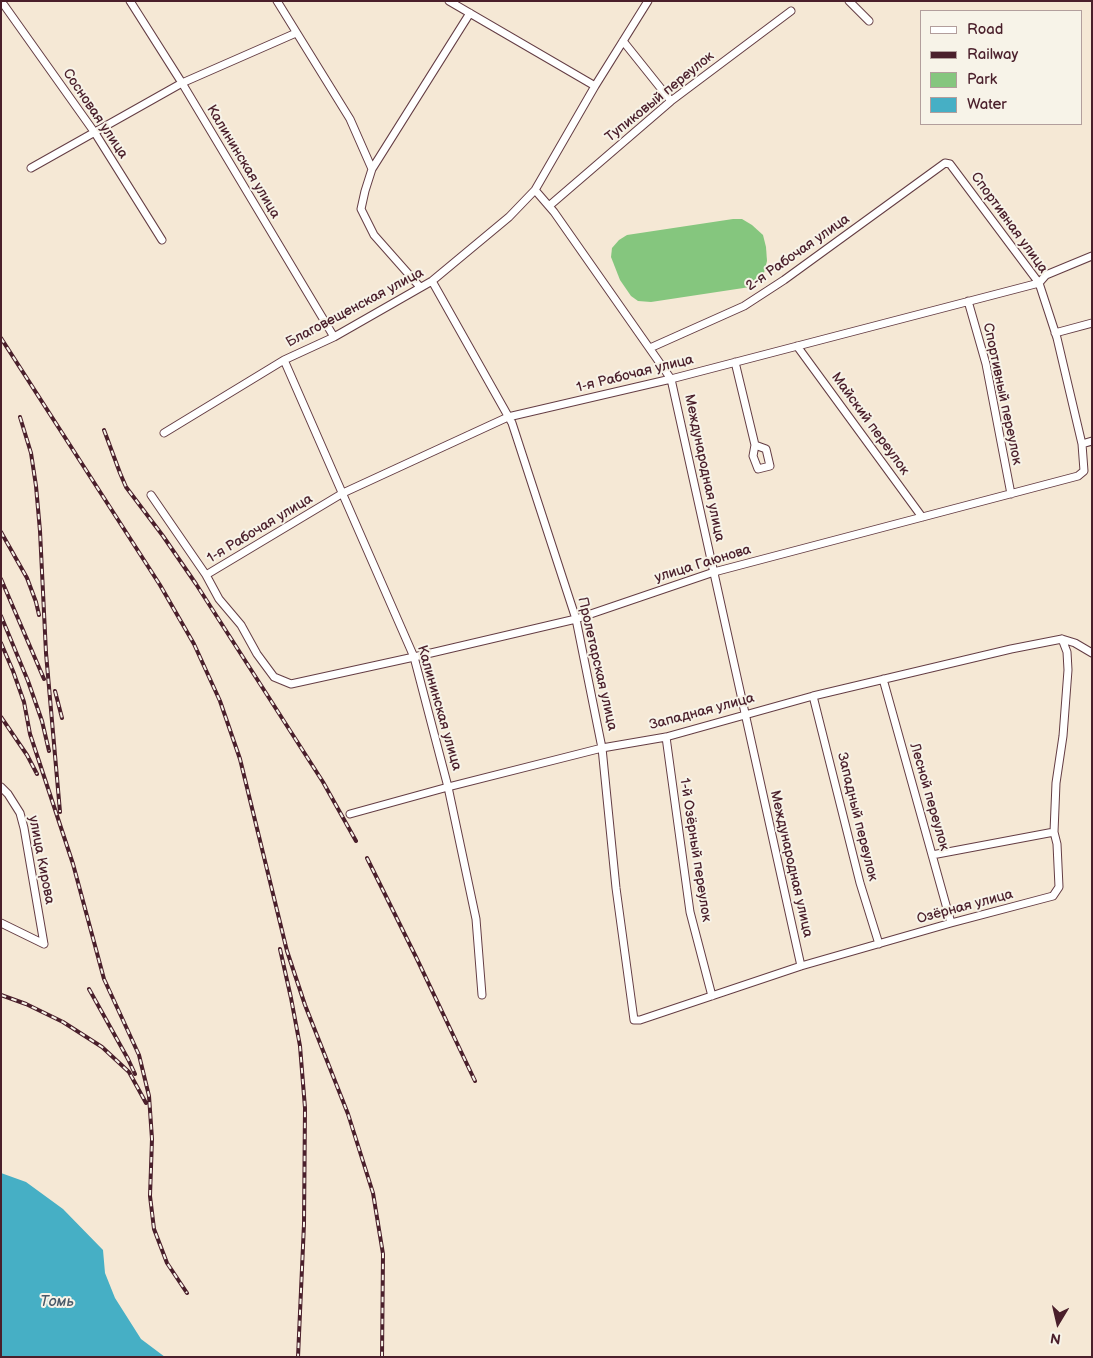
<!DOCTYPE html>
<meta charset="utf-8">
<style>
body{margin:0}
#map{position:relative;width:1093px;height:1358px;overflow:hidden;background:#f5e8d5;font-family:"Balsamiq Sans",sans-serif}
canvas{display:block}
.frame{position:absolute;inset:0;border:2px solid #4a1f2b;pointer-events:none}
.legend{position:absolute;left:920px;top:10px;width:162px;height:115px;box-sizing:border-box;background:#f7f3e8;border:1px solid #b29e9c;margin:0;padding:6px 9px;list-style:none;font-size:15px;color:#4a1f2b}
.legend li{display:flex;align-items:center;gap:10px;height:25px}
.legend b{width:25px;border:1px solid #b29e9c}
.north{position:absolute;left:1033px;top:1298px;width:50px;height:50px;-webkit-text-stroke:4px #f7f3e8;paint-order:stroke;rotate:189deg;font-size:14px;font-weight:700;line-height:20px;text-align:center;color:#4a1f2b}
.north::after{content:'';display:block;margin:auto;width:18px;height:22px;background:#4a1f2b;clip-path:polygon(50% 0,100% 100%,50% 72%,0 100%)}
</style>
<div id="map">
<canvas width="1093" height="1358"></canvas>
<div class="frame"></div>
<ul class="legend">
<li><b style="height:6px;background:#fff"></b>Road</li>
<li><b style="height:6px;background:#4a1f2b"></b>Railway</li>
<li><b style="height:14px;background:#85c67e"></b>Park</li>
<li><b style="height:14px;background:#46afc5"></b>Water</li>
</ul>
<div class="north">N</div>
</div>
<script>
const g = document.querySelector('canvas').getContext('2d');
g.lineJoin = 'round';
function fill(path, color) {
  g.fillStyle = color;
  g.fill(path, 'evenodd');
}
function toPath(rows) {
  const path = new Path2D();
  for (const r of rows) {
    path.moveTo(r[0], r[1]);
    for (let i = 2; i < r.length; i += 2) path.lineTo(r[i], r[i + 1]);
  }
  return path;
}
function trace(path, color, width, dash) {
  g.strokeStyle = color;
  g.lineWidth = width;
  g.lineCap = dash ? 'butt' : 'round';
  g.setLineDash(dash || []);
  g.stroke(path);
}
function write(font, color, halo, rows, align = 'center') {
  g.font = font + ' "Balsamiq Sans",sans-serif';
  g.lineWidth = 4;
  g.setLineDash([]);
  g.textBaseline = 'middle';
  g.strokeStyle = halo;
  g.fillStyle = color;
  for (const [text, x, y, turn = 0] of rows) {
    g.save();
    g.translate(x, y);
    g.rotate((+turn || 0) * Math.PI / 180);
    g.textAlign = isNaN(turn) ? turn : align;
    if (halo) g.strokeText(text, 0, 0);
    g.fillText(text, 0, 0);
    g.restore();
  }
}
const green = toPath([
 [733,219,742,219,752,225,763,235,766,247,767,261,764,273,750,287,651,302,638,301,631,296,620,280,611,257,612,248,619,240,627,235]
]);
const water = toPath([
 [1,1173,26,1182,63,1209,103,1250,105,1273,115,1298,141,1339,165,1357,1,1357]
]);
const street = toPath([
 [130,1,182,83,334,337],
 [277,1,350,119,372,169,365,191,361,209,374,235,420,287],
 [449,1,595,86],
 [849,1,869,21],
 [4,5,95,133,162,240],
 [623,41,671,101],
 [31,168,182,83,296,33],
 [372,169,470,13],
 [535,190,554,212,671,379,801,966],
 [549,206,671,101,791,11],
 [432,281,512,423,576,619,602,748,616,888,634,1020,640,1020,801,966,951,923,1053,896,1059,887,1057,844,1054,832,1056,783,1063,736,1068,670,1067,652,1062,639],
 [968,301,986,364,1011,494],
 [1055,333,1092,323],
 [797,346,922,517],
 [650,348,744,306,784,280,945,163,950,164,1039,283,1057,338,1082,444],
 [284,360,414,657,448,787,476,919,482,995],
 [735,362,755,445,753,456,758,469,770,466,766,449,755,445],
 [164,433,284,360,334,337,432,281,509,217,535,190,595,86,648,1],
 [151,495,206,575,219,599,241,625,257,654,274,677,291,684,414,657,576,619,714,572,1078,476,1084,471,1082,444,1092,441],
 [206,575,343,493,508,417,671,379,1039,283,1046,275,1092,256],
 [883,679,951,923],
 [813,696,860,883,879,944],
 [666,737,690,912,712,996],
 [1,787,8,794,20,813,24,828,44,944],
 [350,814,448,787,602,748,666,737,813,696,1011,649,1062,639,1075,643,1092,653],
 [932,855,1054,832],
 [1,923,44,944]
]);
const rail = toPath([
 [1,338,160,585,194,644,220,701,240,759,287,951,305,1005,348,1114,373,1193,383,1254,382,1357],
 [20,417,31,453,36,486,40,531,46,653,60,812],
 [104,430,120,473,126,487,163,536,196,584,323,782,356,841],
 [1,532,27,578,36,602,39,615],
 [1,579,44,679],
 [1,616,28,681,42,721,49,751],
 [1,643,13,671,24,702,30,734,73,864,104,979,139,1055,149,1096,152,1139,150,1196,154,1229,167,1263,187,1293],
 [55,691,62,718],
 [1,717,27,755,37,774],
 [367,858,416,957,475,1081],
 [280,949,291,998,300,1046,305,1108,304,1224,298,1357],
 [89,989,128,1059,135,1074],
 [1,995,26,1004,63,1022,102,1047,129,1072,146,1103]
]);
const streetNames = [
 ["Тупиковый переулок",660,97,-39],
 ["Сосновая улица",95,114,56],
 ["Калининская улица",243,162,59],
 ["Спортивная улица",1009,223,54],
 ["2-я Рабочая улица",798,253,-35],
 ["Благовещенская улица",355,308,-28],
 ["1-я Рабочая улица",635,374,-14],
 ["Спортивный переулок",1002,394,78],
 ["Майский переулок",870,424,54],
 ["Международная улица",704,468,78],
 ["1-я Рабочая улица",260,529,-31],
 ["улица Гаюнова",703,564,-17],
 ["Пролетарская улица",597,664,77],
 ["Калининская улица",439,708,74],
 ["Западная улица",702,712,-15],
 ["Лесной переулок",929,797,74],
 ["Западный переулок",857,817,76],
 ["1-й Озёрный переулок",695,850,81],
 ["улица Кирова",41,860,79],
 ["Международная улица",791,864,77],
 ["Озёрная улица",965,907,-15]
];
const waterNames = [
 ["Томь",57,1302]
];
fill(green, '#85c67e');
fill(water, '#46afc5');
trace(street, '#643d44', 9);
trace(street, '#fff', 7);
trace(rail, '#4a1f2b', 4);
trace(rail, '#f7f3e8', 2, [5.5]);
write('14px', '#4a1f2b', '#f7f3e8', streetNames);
write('italic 15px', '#485969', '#f7f3e8', waterNames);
</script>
